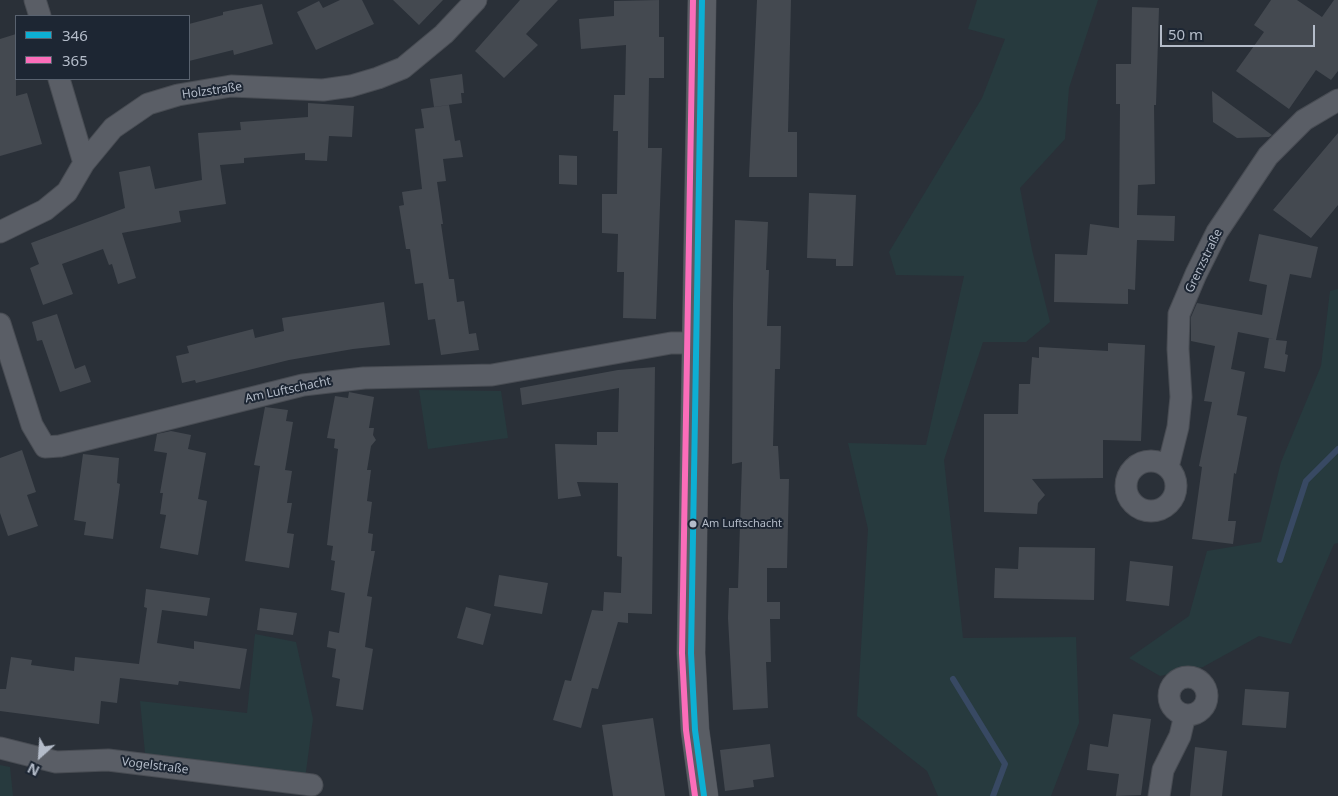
<!DOCTYPE html>
<meta charset="utf-8">
<style>
body{margin:0}
#map{position:relative;width:1338px;height:796px;overflow:hidden;background:#2a3038;font-family:"Noto Sans",sans-serif}
canvas{display:block}
.legend{position:absolute;left:15px;top:15px;width:175px;height:65px;box-sizing:border-box;background:#1d2633;border:1px solid #59626f;margin:0;padding:6px 9px;list-style:none;font-size:15px;color:#b4bcc9}
.legend li{display:flex;align-items:center;gap:10px;height:25px}
.legend b{width:25px;border:1px solid #59626f}
.north{position:absolute;left:15px;top:731px;width:50px;height:50px;-webkit-text-stroke:4px #1d2633;paint-order:stroke;rotate:206deg;font-size:14px;font-weight:700;line-height:20px;text-align:center;color:#b4bcc9}
.north::after{content:'';display:block;margin:auto;width:18px;height:22px;background:#b4bcc9;clip-path:polygon(50% 0,100% 100%,50% 72%,0 100%)}
.scale{position:absolute;left:1160px;top:25px;width:155px;height:22px;box-sizing:border-box;border:2px solid #b4bcc9;border-top:0;padding-left:6px;font-size:15px;line-height:18px;white-space:nowrap;color:#b4bcc9;-webkit-text-stroke:4px #1d2633;paint-order:stroke}
</style>
<div id="map">
<canvas width="1338" height="796"></canvas>
<ul class="legend">
<li><b style="height:6px;background:#0dafd3"></b>346</li>
<li><b style="height:6px;background:#fb6dba"></b>365</li>
</ul>
<div class="north">N</div>
<div class="scale">50 m</div>
</div>
<script>
const g = document.querySelector('canvas').getContext('2d');
g.lineJoin = 'round';
function fill(path, color) {
  g.fillStyle = color;
  g.fill(path, 'evenodd');
}
function toPath(rows) {
  const path = new Path2D();
  for (const r of rows) {
    if (r.length === 3) {
      path.moveTo(r[0] + r[2], r[1]);
      path.arc(r[0], r[1], r[2], 0, 2 * Math.PI);
      continue;
    }
    path.moveTo(r[0], r[1]);
    for (let i = 2; i < r.length; i += 2) path.lineTo(r[i], r[i + 1]);
  }
  return path;
}
function trace(path, color, width, dash) {
  g.strokeStyle = color;
  g.lineWidth = width;
  g.lineCap = dash ? 'butt' : 'round';
  g.setLineDash(dash || []);
  g.stroke(path);
}
function write(font, color, halo, rows, align = 'center') {
  g.font = font + ' "Noto Sans",sans-serif';
  g.lineWidth = 4;
  g.setLineDash([]);
  g.textBaseline = 'middle';
  g.strokeStyle = halo;
  g.fillStyle = color;
  for (const [text, x, y, turn = 0] of rows) {
    g.save();
    g.translate(x, y);
    g.rotate((+turn || 0) * Math.PI / 180);
    g.textAlign = isNaN(turn) ? turn : align;
    if (halo) g.strokeText(text, 0, 0);
    g.fillText(text, 0, 0);
    g.restore();
  }
}
const green = toPath([
 [977,0,1098,0,1069,88,1065,139,1020,188,1032,250,1050,322,1026,342,983,342,944,460,963,638,1076,637,1079,723,1051,796,938,796,927,771,857,716,868,529,848,443,926,445,964,276,896,275,889,252,982,98,1005,39,968,29],
 [1338,289,1338,543,1334,544,1291,644,1259,636,1203,667,1160,676,1129,658,1189,616,1207,551,1261,542,1281,462,1321,366,1330,291],
 [419,390,501,391,508,438,428,449],
 [255,634,296,642,313,719,305,779,145,753,140,701,247,713],
 [0,765,10,767,13,796,0,796]
]);
const stream = toPath([
 [1280,560,1306,481,1338,449],
 [953,679,1005,764,993,796]
]);
const building = toPath([
 [340,0,362,0,374,24,316,50,297,12,319,1,323,8],
 [393,0,443,0,419,25],
 [520,0,558,0,526,34,538,45,504,78,475,51],
 [659,0,659,37,664,37,664,78,649,78,648,148,662,148,656,319,623,318,624,272,617,272,618,234,602,233,602,194,617,194,618,131,613,131,614,95,625,95,626,45,581,49,579,19,614,16,614,1],
 [757,0,791,0,788,132,797,132,797,177,749,177],
 [1271,0,1297,0,1322,17,1334,0,1338,0,1338,71,1331,80,1316,70,1289,109,1236,71,1264,32,1254,25],
 [262,4,273,44,234,55,233,50,189,61,189,24,223,15,223,12],
 [1132,7,1159,8,1156,105,1154,105,1155,184,1138,185,1137,215,1175,216,1174,241,1137,240,1135,290,1128,289,1128,304,1054,302,1055,254,1087,255,1090,224,1119,228,1120,104,1116,104,1116,64,1131,64],
 [16,34,16,96,27,93,42,144,0,156,0,39],
 [462,74,464,93,461,93,462,103,434,107,430,79],
 [1212,91,1272,135,1269,137,1237,138,1213,122],
 [308,103,354,106,352,137,329,136,327,161,305,160,305,153,244,158,244,163,220,165,226,204,179,211,181,222,122,233,136,278,118,284,112,264,109,265,103,249,62,264,73,294,43,305,30,268,39,264,31,243,125,208,119,172,150,166,155,189,202,180,198,133,241,130,240,122,308,117],
 [449,105,455,141,460,140,463,157,443,159,446,181,437,182,443,224,441,224,449,279,454,279,457,302,464,301,469,334,476,333,479,350,441,355,435,319,428,320,423,283,415,284,410,249,406,249,399,206,404,205,402,192,422,189,415,129,424,128,421,109],
 [1338,133,1338,205,1311,238,1273,210],
 [559,155,577,156,577,185,559,184],
 [809,193,856,195,853,266,836,266,836,259,807,258],
 [735,220,768,222,766,270,769,270,767,326,781,326,780,369,775,369,773,446,778,446,780,479,789,479,787,568,767,568,767,602,780,602,780,619,770,619,771,662,766,662,768,708,733,710,728,618,729,588,738,588,742,462,732,464,733,303],
 [1259,234,1318,247,1311,278,1290,274,1276,340,1287,341,1285,354,1288,355,1285,372,1264,368,1269,338,1273,339,1238,332,1231,369,1245,372,1237,415,1247,417,1236,474,1234,473,1228,521,1236,521,1233,544,1192,539,1202,467,1199,466,1212,402,1204,401,1215,346,1191,341,1191,317,1197,303,1262,315,1267,285,1249,281],
 [384,302,390,345,353,349,289,360,196,383,195,380,182,383,176,356,189,353,187,346,253,329,255,338,284,331,282,318],
 [57,314,75,369,85,365,91,382,60,392,42,340,37,341,32,322],
 [1108,343,1145,345,1141,441,1103,440,1103,478,1032,479,1045,495,1038,503,1037,514,984,512,984,414,1018,414,1019,384,1030,384,1032,357,1039,358,1039,347,1108,351],
 [655,367,652,614,628,613,628,623,618,622,598,689,592,688,581,728,553,720,565,680,571,681,592,610,603,611,604,592,621,593,622,557,617,556,618,483,577,482,581,496,558,499,555,444,597,445,597,432,618,432,619,388,522,405,520,388,618,370],
 [349,392,374,397,369,428,374,428,373,435,376,440,371,446,367,470,371,470,367,501,372,502,368,533,373,534,371,551,375,551,367,596,372,597,365,647,373,649,363,710,336,706,340,679,332,677,336,649,327,647,329,631,339,633,345,593,331,590,335,561,331,560,333,546,327,545,338,449,334,448,335,439,327,438,335,396,348,398],
 [265,407,288,410,286,421,293,422,285,470,292,471,287,503,292,503,287,533,294,534,289,568,245,561,260,466,254,465],
 [171,431,191,435,188,449,206,453,198,499,207,501,198,555,160,548,166,515,160,514,163,493,160,493,167,453,154,451,157,434],
 [22,450,36,492,27,495,38,526,8,536,0,513,0,458],
 [83,454,119,458,117,483,120,484,113,539,84,535,86,522,74,520],
 [1019,547,1095,548,1094,600,994,598,995,568,1018,569],
 [1130,561,1173,566,1169,606,1126,601],
 [499,575,548,583,542,614,494,606],
 [146,589,210,598,207,616,162,610,157,643,194,649,194,641,247,649,240,689,179,681,178,685,120,678,117,703,101,701,99,724,0,711,0,689,6,689,11,657,32,660,31,665,74,671,75,657,139,664,147,608,144,607],
 [466,607,491,614,483,645,457,638],
 [260,608,297,613,293,635,257,630],
 [1245,689,1289,692,1286,728,1242,725],
 [1113,714,1151,719,1141,795,1116,796,1119,774,1087,770,1090,744,1108,747],
 [653,718,665,796,613,796,602,725],
 [770,744,774,777,753,780,754,787,725,791,720,750],
 [1195,747,1227,751,1222,796,1190,796]
]);
const street = toPath([
 [35,0,40,16],
 [59,79,84,163],
 [0,232,45,210,67,192,84,163,113,128,148,104,178,95,231,86,323,90,351,86,378,78,403,68,444,34,476,0],
 [0,324,32,425,45,447,60,446,303,385,364,378,492,375,671,343,696,343],
 [1151,486,25],
 [1168,467,1178,427,1181,397,1178,349,1179,314,1196,274,1217,232,1268,156,1304,120,1338,100],
 [1188,696,19],
 [0,748,56,762,108,760,312,785],
 [1159,796,1163,770,1180,736,1185,715]
]);
const secondary = toPath([
 [702,0,691,653,695,730,704,796]
]);
const bus1 = toPath([
 [702,0,691,653,695,730,704,796]
]);
const bus2 = toPath([
 [693,0,682,653,686,730,695,796]
]);
const markers = [
 [693,524,4.5,"#b4bcc9"]
];
const busNames = [
 ["Am Luftschacht",702,524]
];
const streetNames = [
 ["Holzstraße",212,91,-8],
 ["Grenzstraße",1204,261,-64],
 ["Am Luftschacht",288,390,-12],
 ["Vogelstraße",155,766,7]
];
fill(green, '#273a3e');
trace(stream, '#384963', 6);
fill(building, '#444950');
trace(street, '#484c53', 23);
trace(secondary, '#484c53', 29);
trace(street, '#5a5e66', 21);
trace(secondary, '#595d64', 28);
trace(bus1, '#0dafd3', 6);
trace(bus2, '#fb6dba', 6);
for (const [x, y, r, color] of markers) {
  const dot = new Path2D();
  dot.arc(x, y, r, 0, 2 * Math.PI);
  g.fillStyle = color;
  g.fill(dot);
  trace(dot, '#1d2633', 2);
}
write('11px', '#b4bcc9', '#1d2633', busNames, 'left');
write('12px', '#b4bcc9', '#1d2633', streetNames);
</script>
